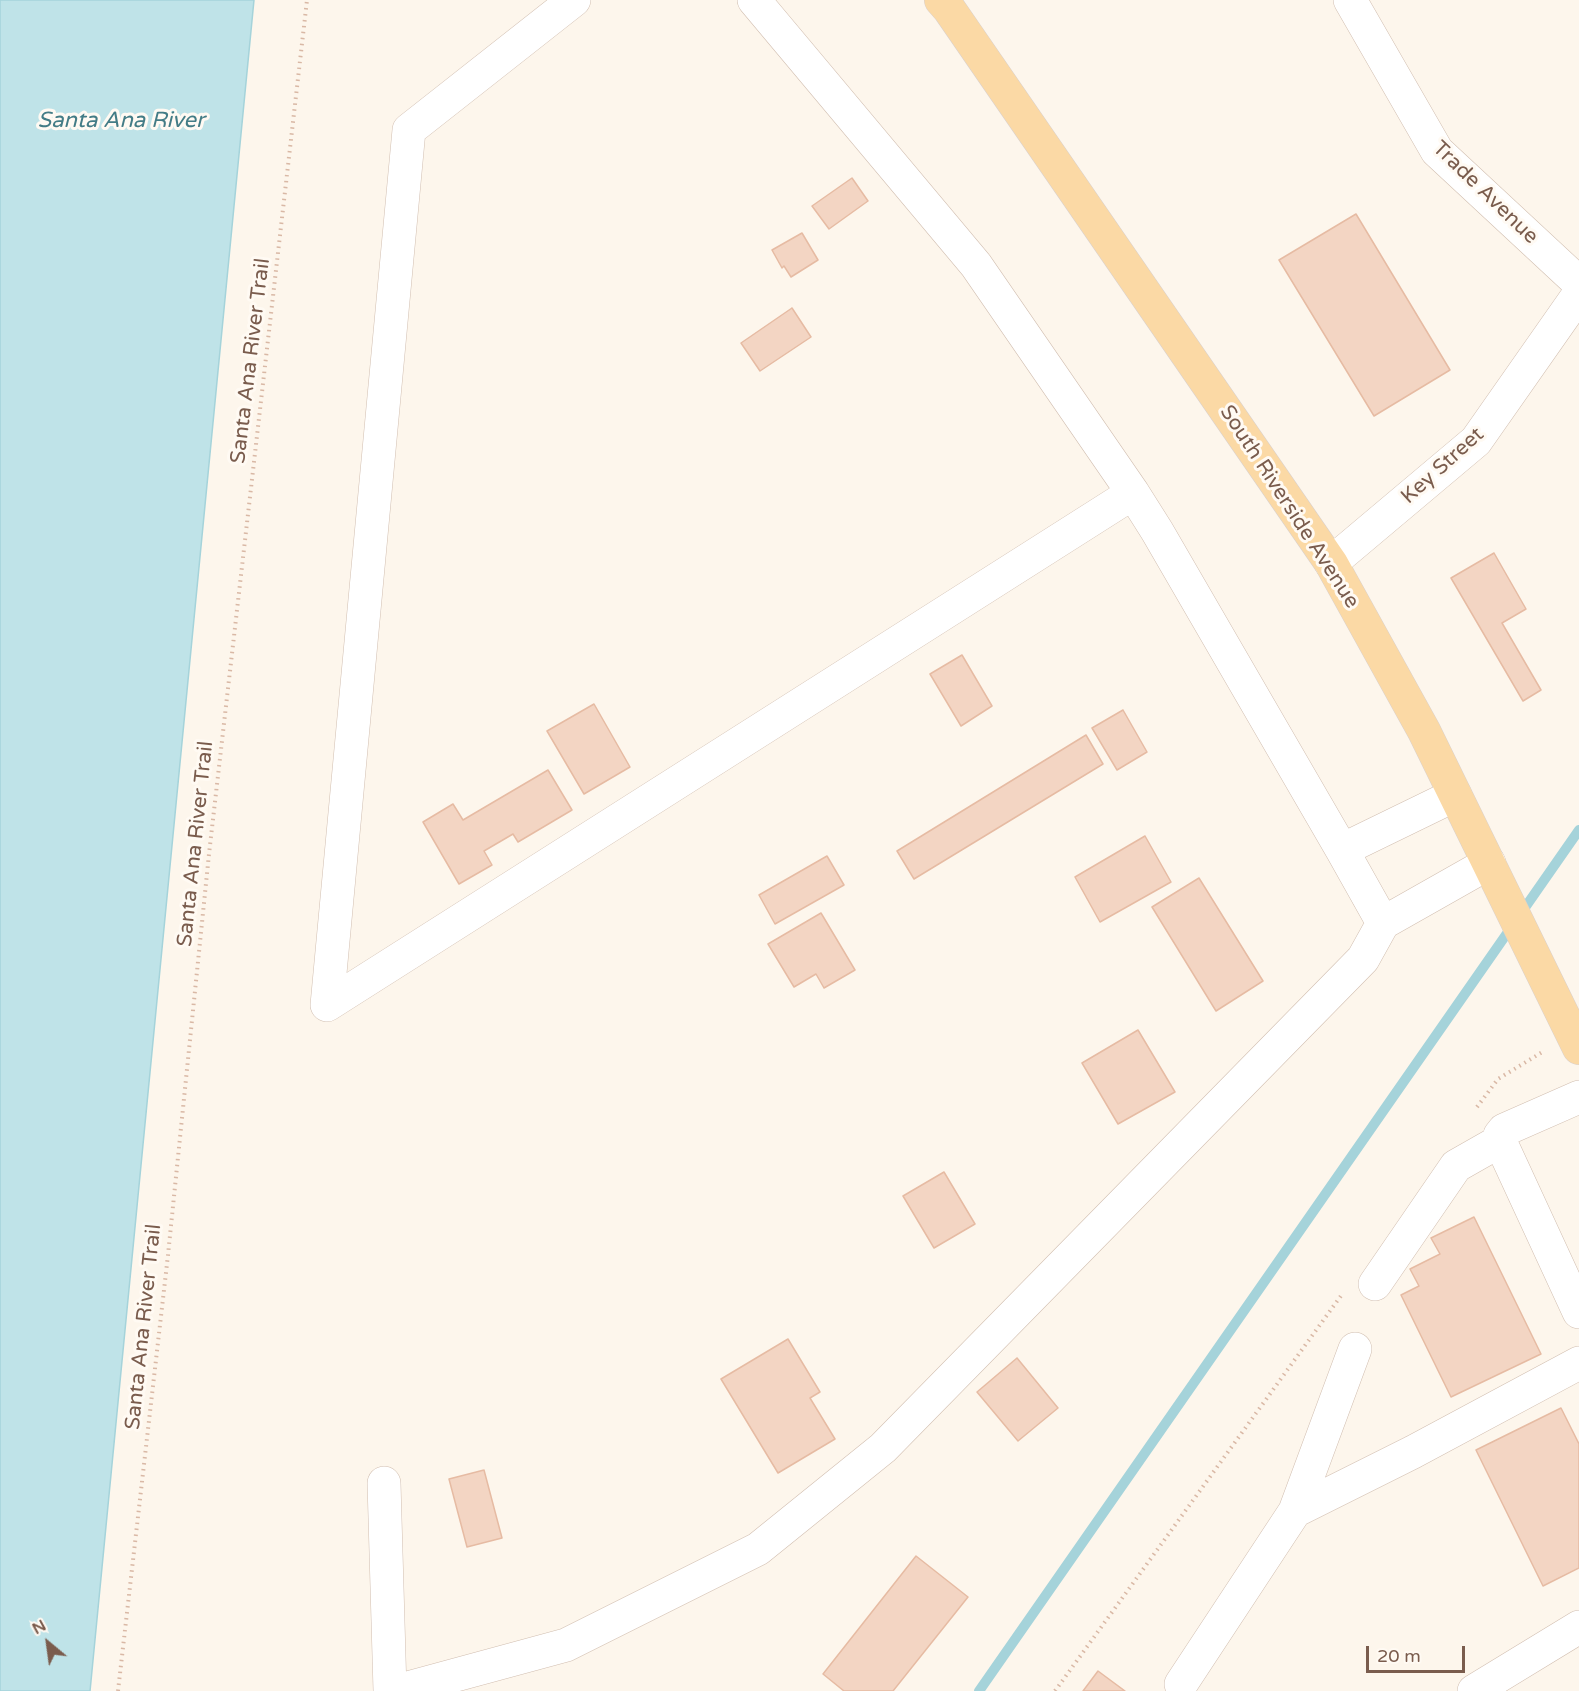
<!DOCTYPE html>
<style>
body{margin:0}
#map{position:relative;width:1579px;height:1691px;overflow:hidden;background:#fdf6ec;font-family:"Varela Round",sans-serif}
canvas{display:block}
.north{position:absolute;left:18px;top:1613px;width:60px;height:60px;-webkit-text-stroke:4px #fffaf3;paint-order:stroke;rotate:331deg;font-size:16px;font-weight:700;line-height:24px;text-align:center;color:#7a5c4d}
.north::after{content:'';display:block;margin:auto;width:21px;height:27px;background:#7a5c4d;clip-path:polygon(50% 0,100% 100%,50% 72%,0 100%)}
.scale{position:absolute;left:1366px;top:1646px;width:99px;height:27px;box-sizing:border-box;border:3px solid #7a5c4d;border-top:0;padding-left:8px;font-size:18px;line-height:21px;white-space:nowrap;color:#7a5c4d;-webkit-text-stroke:4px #fffaf3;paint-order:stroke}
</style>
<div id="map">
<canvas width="1579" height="1691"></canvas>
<div class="north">N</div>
<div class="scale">20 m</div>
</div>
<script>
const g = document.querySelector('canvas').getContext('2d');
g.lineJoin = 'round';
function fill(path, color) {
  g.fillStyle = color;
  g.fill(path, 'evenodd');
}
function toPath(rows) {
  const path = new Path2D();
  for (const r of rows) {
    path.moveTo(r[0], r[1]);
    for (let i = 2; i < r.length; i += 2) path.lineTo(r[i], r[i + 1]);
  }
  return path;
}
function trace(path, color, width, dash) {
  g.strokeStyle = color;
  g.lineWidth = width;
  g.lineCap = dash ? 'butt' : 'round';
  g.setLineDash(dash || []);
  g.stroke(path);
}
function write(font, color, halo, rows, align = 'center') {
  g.font = font + ' "Varela Round",sans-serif';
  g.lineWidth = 6;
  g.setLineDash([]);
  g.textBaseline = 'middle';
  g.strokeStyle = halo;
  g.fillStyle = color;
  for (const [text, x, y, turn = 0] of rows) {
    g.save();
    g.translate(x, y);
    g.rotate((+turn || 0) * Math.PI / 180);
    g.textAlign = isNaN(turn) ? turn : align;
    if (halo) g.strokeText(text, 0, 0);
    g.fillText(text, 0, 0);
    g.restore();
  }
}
const water = toPath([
 [0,0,254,0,90,1691,0,1691,0,0]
]);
const stream = toPath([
 [979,1691,1579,830]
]);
const building = toPath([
 [852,178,868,201,829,229,812,206,852,178],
 [1356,214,1450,370,1374,416,1279,260,1356,214],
 [802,233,818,260,791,277,784,266,782,268,772,250,802,233],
 [792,308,811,337,760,371,741,343,792,308],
 [1494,553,1526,609,1502,623,1541,690,1523,701,1451,578,1494,553],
 [962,655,992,706,961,726,930,674,962,655],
 [594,704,630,767,584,794,547,731,594,704],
 [1123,710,1147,752,1117,770,1092,728,1123,710],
 [1086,735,1103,764,914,879,897,851,1086,735],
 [548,770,572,810,518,842,513,834,484,851,492,865,459,884,423,822,453,804,463,820,548,770],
 [1145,836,1171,882,1100,922,1075,877,1145,836],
 [827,856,844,885,775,924,759,895,827,856],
 [1199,878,1263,981,1216,1011,1152,907,1199,878],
 [821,913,855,970,824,988,816,974,794,987,768,944,821,913],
 [1138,1030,1175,1092,1118,1124,1082,1063,1138,1030],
 [944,1172,975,1224,934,1248,903,1196,944,1172],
 [1474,1217,1541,1354,1451,1397,1401,1295,1419,1286,1410,1269,1440,1254,1431,1238,1474,1217],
 [788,1339,820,1392,810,1398,835,1439,778,1473,721,1379,788,1339],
 [1017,1358,1058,1408,1018,1441,977,1392,1017,1358],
 [1561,1408,1579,1444,1579,1568,1543,1586,1476,1450,1561,1408],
 [484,1470,502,1538,467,1547,449,1479,484,1470],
 [916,1556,968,1597,893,1691,844,1691,823,1674,916,1556],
 [1098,1671,1125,1691,1083,1691,1098,1671]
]);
const path = toPath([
 [1477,1107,1498,1079,1544,1051],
 [118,1691,168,1255,209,854,307,0],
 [1055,1691,1343,1293]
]);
const minor = toPath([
 [574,0,409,130,327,1005,1133,493],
 [1350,0,1437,151,1579,283],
 [1331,563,1476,441,1579,294],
 [1342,850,1455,795],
 [1383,923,1489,863],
 [1579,1097,1504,1130,1500,1135,1500,1141,1579,1312],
 [1375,1284,1456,1166,1500,1141],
 [384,1483,390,1691],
 [1295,1511,1355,1349],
 [1181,1684,1295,1511,1413,1452,1579,1363],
 [397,1691,566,1645,758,1549,883,1448,1363,959,1383,923,1342,850,1157,531,1133,493,976,265,754,0],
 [1474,1691,1579,1627]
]);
const major = toPath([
 [941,0,949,9,1331,563,1424,731,1579,1048]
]);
const streetNames = [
 ["Trade Avenue",1485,193,44],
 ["Santa Ana River Trail",251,361,-83],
 ["Key Street",1443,466,-42],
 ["South Riverside Avenue",1289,507,57],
 ["Santa Ana River Trail",196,844,-84],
 ["Santa Ana River Trail",144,1327,-84]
];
const waterNames = [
 ["Santa Ana River",121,121]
];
fill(water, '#bfe3e8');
trace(water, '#a5d3da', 1.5);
trace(stream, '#a5d3da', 10);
fill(building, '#f3d5c3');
trace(building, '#e6bba3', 1.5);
trace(minor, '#d1beb0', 34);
trace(major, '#dad1cd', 34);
trace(path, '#d9b8a5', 4, [1.5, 4.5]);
trace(minor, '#fff', 33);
trace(major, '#fbd9a5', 33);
write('21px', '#7a5c4d', '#fffaf3', streetNames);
write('italic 22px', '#437c86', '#fffaf3', waterNames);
</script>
